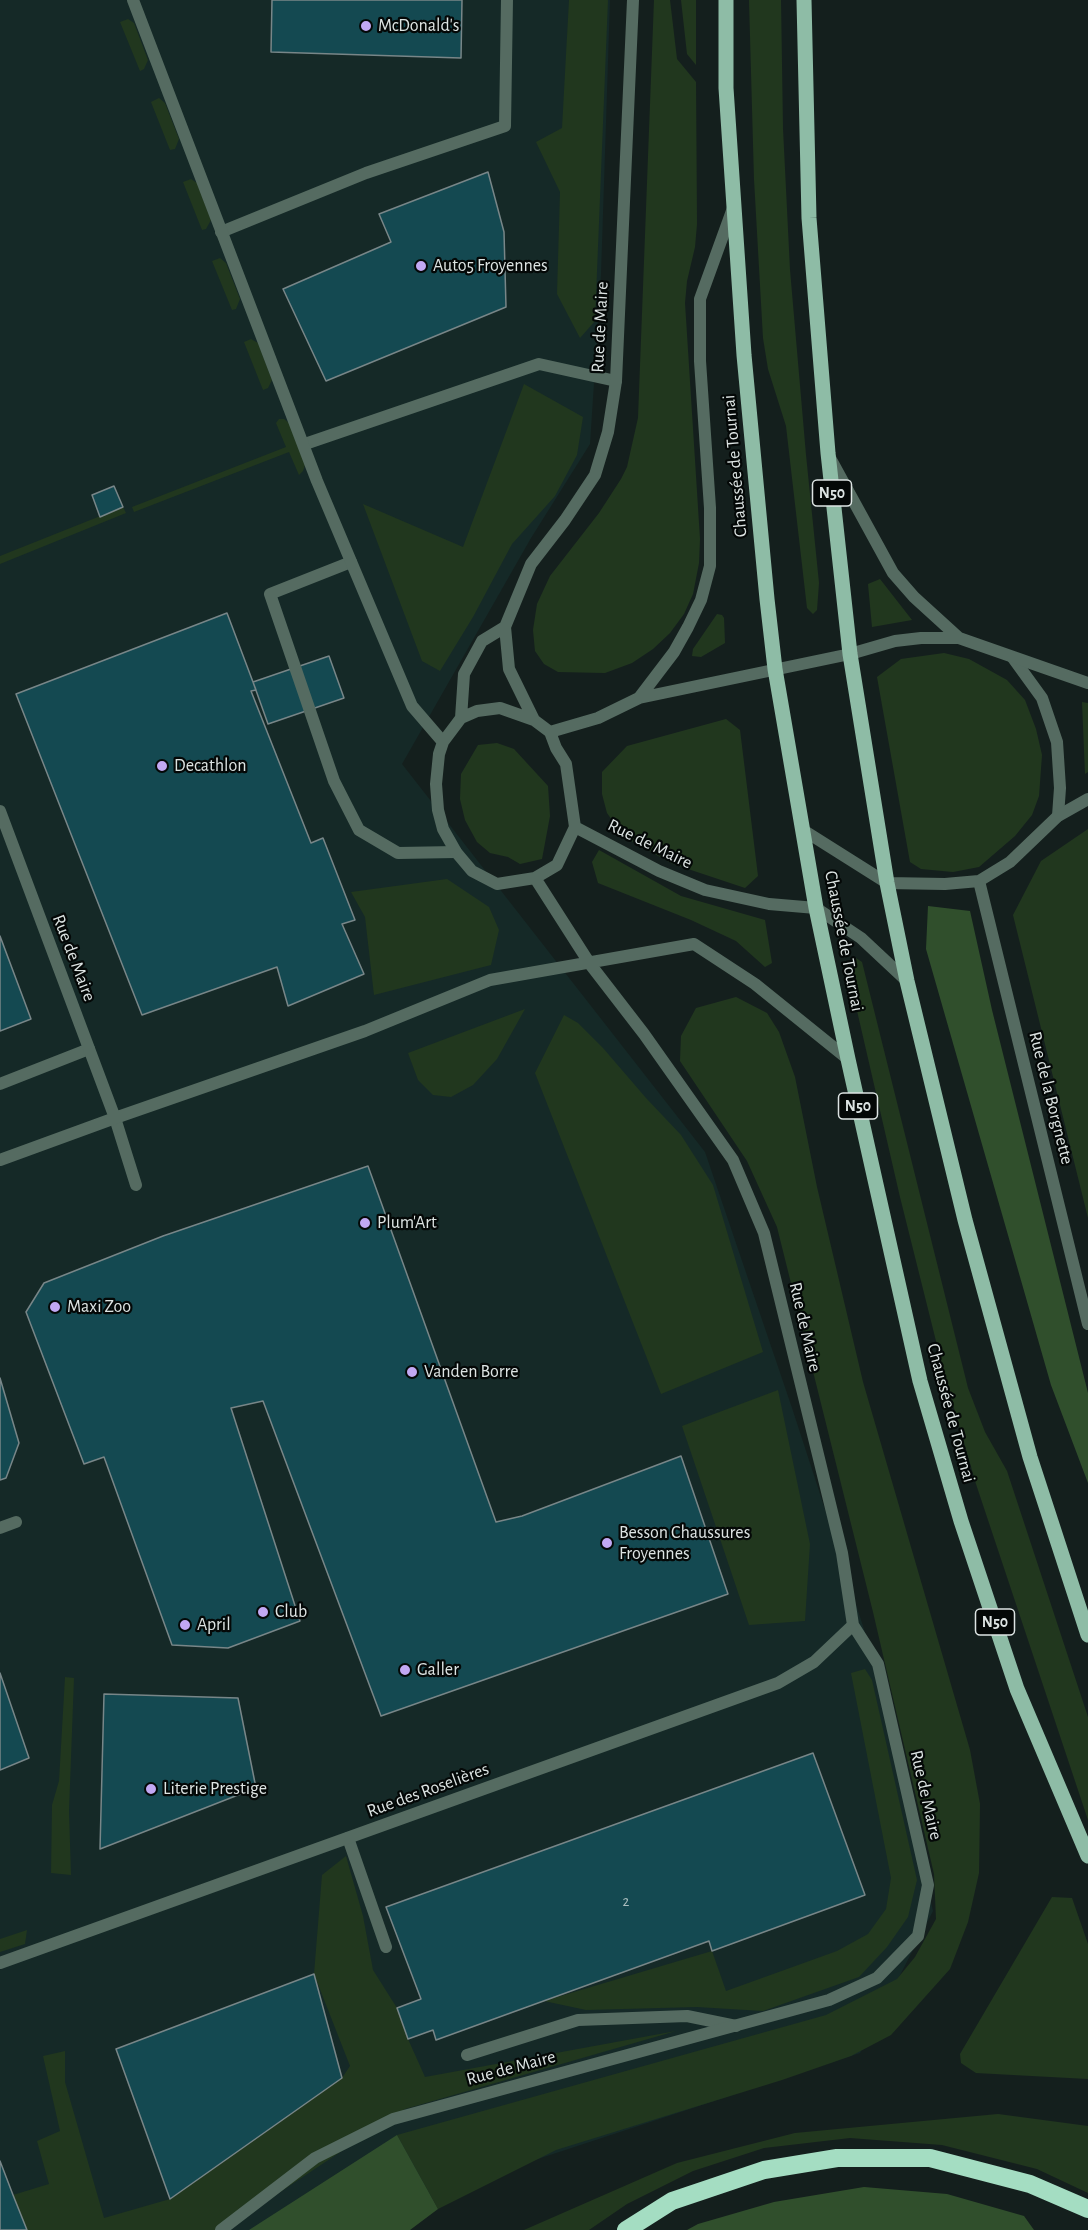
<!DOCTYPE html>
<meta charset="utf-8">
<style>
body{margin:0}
canvas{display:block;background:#141f1d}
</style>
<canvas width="1088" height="2230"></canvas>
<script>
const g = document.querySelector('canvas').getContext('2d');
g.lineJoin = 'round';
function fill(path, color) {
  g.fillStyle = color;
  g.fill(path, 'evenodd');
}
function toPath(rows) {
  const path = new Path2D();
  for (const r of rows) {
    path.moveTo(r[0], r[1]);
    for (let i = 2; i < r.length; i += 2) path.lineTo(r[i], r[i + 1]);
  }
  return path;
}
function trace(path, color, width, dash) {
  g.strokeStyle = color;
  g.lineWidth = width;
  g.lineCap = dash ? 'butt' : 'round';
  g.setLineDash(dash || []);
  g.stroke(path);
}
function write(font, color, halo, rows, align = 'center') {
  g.font = font + ' "Alegreya Sans",sans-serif';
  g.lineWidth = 4.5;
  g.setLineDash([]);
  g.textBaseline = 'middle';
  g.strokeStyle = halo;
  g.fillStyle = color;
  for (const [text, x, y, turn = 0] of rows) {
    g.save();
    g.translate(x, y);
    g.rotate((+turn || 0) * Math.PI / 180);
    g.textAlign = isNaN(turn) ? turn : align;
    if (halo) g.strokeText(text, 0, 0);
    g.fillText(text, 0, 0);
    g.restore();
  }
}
const built = toPath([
 [0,0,610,0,601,274,590,444,531,538,402,764,705,1152,792,1408,875,1663,933,1911,860,2053,322,2230,0,2230]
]);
const green = toPath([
 [569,0,608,0,595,321,580,338,557,294,560,192,536,142,562,128],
 [654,0,670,0,677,59,696,82,697,224,695,247,687,281,685,303,700,539,699,563,693,594,684,614,670,633,653,649,632,663,605,673,558,672,544,664,535,651,533,630,537,604,550,576,599,513,621,479,627,467,638,418],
 [681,0,696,0,696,65,687,54],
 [749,0,781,0,783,129,790,270,806,455,819,583,817,610,813,614,807,608,786,426,768,369,763,338,754,179],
 [128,19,134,23,148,60,144,69,140,71,120,22],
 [159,98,165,103,179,139,175,149,170,150,151,102],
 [191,179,197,183,211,220,206,229,202,230,183,182],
 [220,258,226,263,240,299,236,309,232,310,212,261],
 [251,339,258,343,272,380,268,388,263,390,244,342],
 [524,384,583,417,577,455,555,496,512,544,473,617,440,671,422,661,363,504,463,547],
 [279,419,284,419,289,423,305,465,303,471,299,475,289,452,134,512,132,507,286,447,276,423],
 [123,507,126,513,0,564,0,556],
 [880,579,912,620,872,627,868,584],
 [717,614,722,615,724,618,725,643,701,657,692,656,693,649],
 [944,653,969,659,1007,680,1025,700,1036,729,1042,755,1039,796,1032,815,1015,836,979,867,953,872,921,869,910,862,877,677,901,659],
 [1082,702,1088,703,1088,772,1085,774],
 [726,719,740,730,758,876,745,888,673,864,624,837,607,813,602,794,602,772,627,746],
 [497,743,514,749,548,786,550,816,542,859,520,864,508,857,490,853,477,842,465,820,460,799,461,774,478,745],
 [1088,829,1088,1218,1013,915,1041,861],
 [599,850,681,896,765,920,772,963,765,967,736,941,691,920,598,883,592,862],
 [447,879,489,907,499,930,491,965,374,995,365,917,351,892],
 [856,958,862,962,968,1388,985,1432,1007,1471,1088,1717,1088,1820,976,1484,945,1377,900,1197,846,963],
 [736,997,767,1013,779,1032,795,1077,817,1187,863,1382,970,1750,980,1804,979,1873,968,1922,950,1969,891,2035,851,2056,782,2080,556,2150,438,2209,397,2135,826,2015,897,1979,915,1957,936,1919,934,1874,873,1612,777,1227,747,1161,680,1061,681,1036,696,1008],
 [525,1009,497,1059,473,1085,451,1097,433,1095,418,1080,408,1053],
 [564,1015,578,1023,603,1048,646,1098,681,1135,713,1185,763,1352,661,1394,535,1073],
 [778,1390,810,1544,805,1621,749,1625,682,1426],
 [865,1669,872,1680,917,1880,908,1917,887,1947,859,1977,763,2011,697,2007,586,2010,544,2001,712,1951,726,1991,837,1951,868,1934,886,1909,891,1878,851,1673],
 [65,1677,74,1678,69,1811,71,1875,51,1873,52,1805,59,1781],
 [346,1856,363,1916,373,1970,397,2008,408,2039,425,2077,676,2031,405,2109,223,2230,27,2230,13,2195,49,2184,37,2141,60,2131,43,2056,65,2051,65,2082,104,2218,170,2199,342,2078,350,2066,314,1974,322,1875],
 [1052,1897,1072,1898,1088,1944,1088,2079,976,2073,961,2063,960,2054],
 [27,1930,25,1944,0,1952,0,1939],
 [998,2114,1088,2126,1088,2193,1037,2169,942,2145,850,2138,764,2148,693,2171,627,2204,589,2230,524,2230,677,2163,795,2133]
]);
const forest = toPath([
 [928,906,970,911,992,1010,1088,1393,1088,1483,1051,1385,926,949],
 [397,2135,438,2209,410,2230,249,2230],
 [864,2187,947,2194,1024,2216,1034,2230,687,2230,698,2224,774,2202]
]);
const building = toPath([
 [272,0,462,0,461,58,271,52,272,0],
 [488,172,504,232,506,307,326,381,283,289,391,242,379,214,488,172],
 [114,486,123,507,100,517,92,495,114,486],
 [227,613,256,690,251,691,311,843,323,838,355,920,342,924,364,974,288,1006,277,967,142,1015,16,694,227,613],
 [329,656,344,698,268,724,253,682,329,656],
 [0,936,31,1019,0,1031,0,936],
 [368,1166,496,1522,522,1516,681,1456,728,1594,381,1716,263,1401,231,1408,300,1621,228,1648,172,1645,104,1457,84,1464,26,1312,44,1283,163,1236,368,1166],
 [0,1378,19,1443,6,1478,0,1480,0,1378],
 [0,1673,29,1758,0,1770,0,1673],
 [104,1694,238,1698,256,1788,100,1849,104,1694],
 [813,1753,865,1895,712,1951,709,1941,436,2040,433,2030,408,2039,397,2008,421,1999,386,1907,813,1753],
 [314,1974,342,2078,170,2199,116,2049,314,1974],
 [0,2161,13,2195,27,2230,0,2230,0,2161]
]);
const service = toPath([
 [221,232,366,173,505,126,507,0],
 [305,444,539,364,616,381],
 [351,562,270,594,334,781,359,830,398,853,456,852],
 [1013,658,1042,698,1057,742,1060,788,1058,816],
 [0,1084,89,1049],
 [115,1118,136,1185],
 [0,1528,16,1522],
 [348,1838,386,1947],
 [467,2055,578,2020,687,2016,736,2026]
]);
const minor = toPath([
 [133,0,317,481,412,706,443,742],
 [830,458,893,573,914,597,959,638],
 [639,698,674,652,688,627,701,600,710,566,710,508,700,361,700,299,733,208],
 [500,708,534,720,550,732,556,748,566,764,575,827,557,865,535,878,497,884,472,871,456,852,443,829,438,810,436,784,439,754,443,742,461,718,477,711,500,708],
 [461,718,464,674,482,641,505,627],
 [534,720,509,669,505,627,531,564,565,520,595,475,608,432,616,381,633,0],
 [550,732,598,718,639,698,850,654,895,641,921,638,959,638,1088,683],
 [0,811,115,1118],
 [575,827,659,871,705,890,769,904,816,908,861,938,907,981],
 [803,830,887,883,945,884,979,881,1010,862,1058,816,1088,799],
 [979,881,1088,1324],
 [0,1160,115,1118,365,1031,490,980,694,944,755,984,848,1059],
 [0,1963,778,1683,814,1662,853,1625],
 [221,2230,315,2158,393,2119,829,2000,877,1978,918,1936,928,1885,878,1664,853,1625,842,1553,764,1233,733,1160,644,1034,590,964,535,878]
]);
const primary = toPath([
 [726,0,726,88,744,355,767,599,775,669,816,908,848,1059,920,1381,961,1521,1017,1689,1088,1856],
 [804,0,809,218,828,453,850,654,887,883,907,981,965,1220,1030,1457,1088,1635]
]);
const motorway = toPath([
 [626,2230,672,2201,764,2170,837,2158,930,2158,1030,2184,1088,2209]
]);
const markers = [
 [366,26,6,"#c2a8f3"],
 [421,266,6,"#c2a8f3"],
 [162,766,6,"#c2a8f3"],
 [365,1223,6,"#c2a8f3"],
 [55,1307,6,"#c2a8f3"],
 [412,1372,6,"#c2a8f3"],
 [607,1543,6,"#c2a8f3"],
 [263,1612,6,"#c2a8f3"],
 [185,1625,6,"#c2a8f3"],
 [405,1670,6,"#c2a8f3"],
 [151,1789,6,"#c2a8f3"]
];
const numberNames = [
 ["2",626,1901]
];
const shields = [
 [832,493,39],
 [858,1106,39],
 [995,1622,39]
];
const shieldNames = [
 ["N50",832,493],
 ["N50",858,1106],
 ["N50",995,1622]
];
const poiNames = [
 ["McDonald's",378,26],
 ["Auto5 Froyennes",433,266],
 ["Decathlon",174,766],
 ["Plum'Art",377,1223],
 ["Maxi Zoo",67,1307],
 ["Vanden Borre",424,1372],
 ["Besson Chaussures",619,1533],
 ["Froyennes",619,1554],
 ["Club",275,1612],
 ["April",197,1625],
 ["Galler",417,1670],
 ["Literie Prestige",163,1789]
];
const streetNames = [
 ["Rue de Maire",600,327,-87],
 ["Chaussée de Tournai",735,466,-95],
 ["Rue de Maire",650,844,26],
 ["Chaussée de Tournai",844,941,79],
 ["Rue de Maire",74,958,69],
 ["Rue de la Borgnette",1051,1098,76],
 ["Rue de Maire",805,1327,77],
 ["Chaussée de Tournai",951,1413,75],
 ["Rue des Roselières",428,1790,-20],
 ["Rue de Maire",926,1795,77],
 ["Rue de Maire",511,2068,-15]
];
fill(built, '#152927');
fill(green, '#21371e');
fill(forest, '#304f2c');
fill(building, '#144951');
trace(building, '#788688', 1.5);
trace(service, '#556b61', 12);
trace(minor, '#556b61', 12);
trace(primary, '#8ebca6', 15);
trace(motorway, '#a4ddc2', 18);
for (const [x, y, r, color] of markers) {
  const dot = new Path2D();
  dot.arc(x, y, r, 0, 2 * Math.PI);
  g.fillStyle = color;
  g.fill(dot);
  trace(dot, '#040807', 2);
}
write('15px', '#abbdbe', null, numberNames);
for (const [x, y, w] of shields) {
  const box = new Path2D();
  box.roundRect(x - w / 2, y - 13, w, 26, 4.5);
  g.fillStyle = '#040807';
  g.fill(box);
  trace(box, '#dde4e3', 1.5);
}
write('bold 16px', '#dde4e3', null, shieldNames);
write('18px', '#dde4e3', '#040807', poiNames, 'left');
write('18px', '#dde4e3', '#040807', streetNames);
</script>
